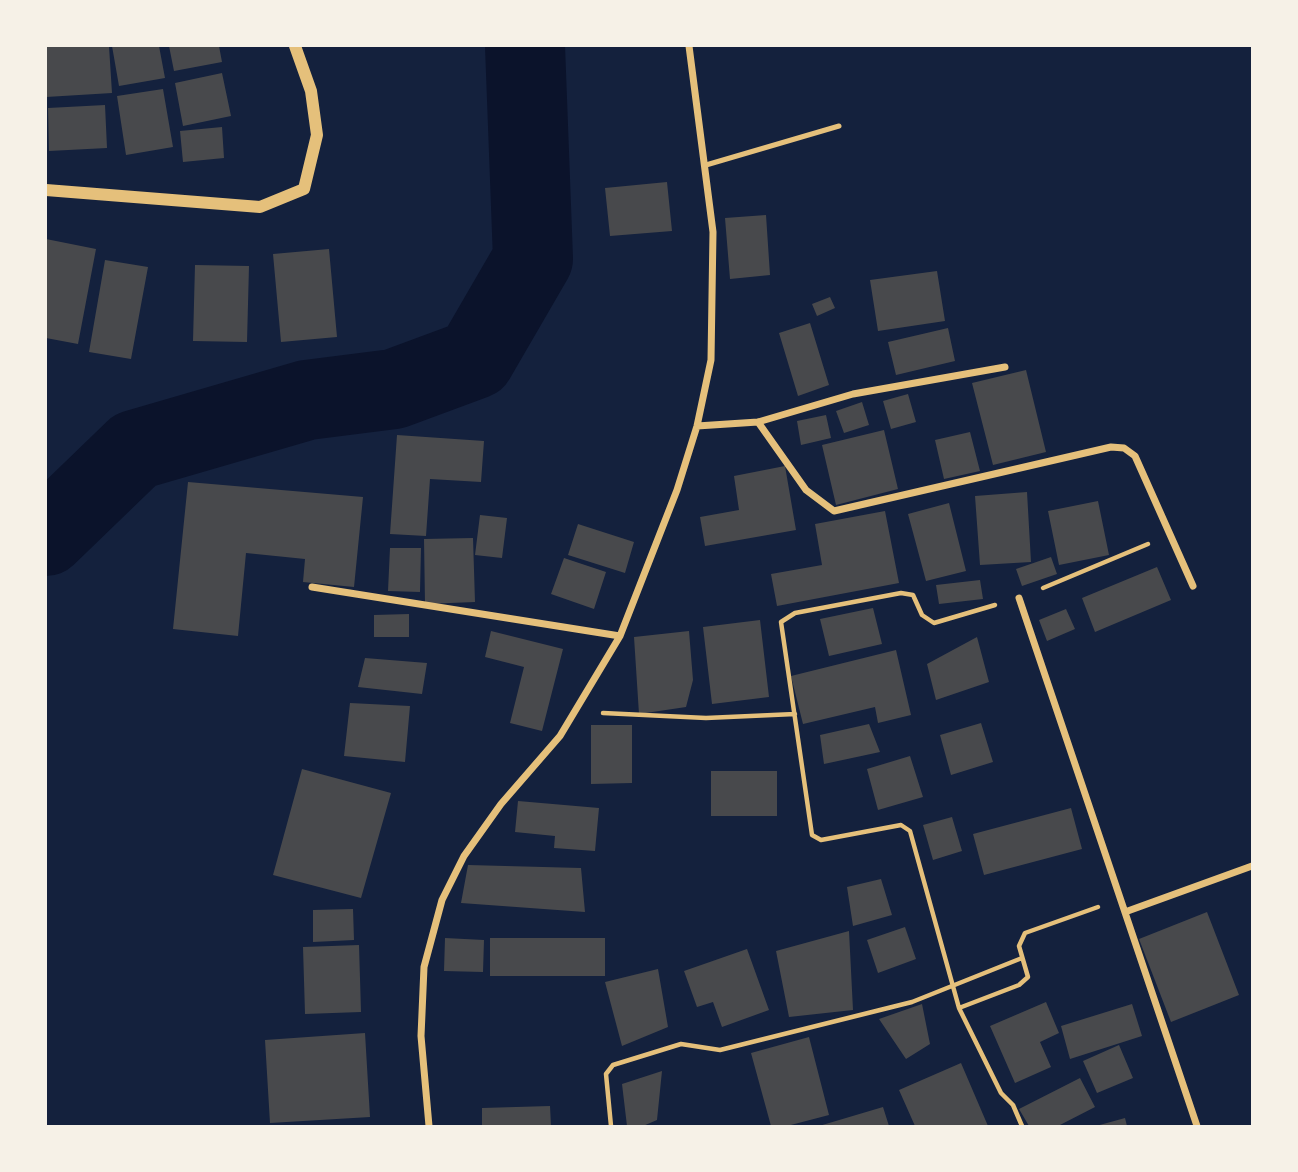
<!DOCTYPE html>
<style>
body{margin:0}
#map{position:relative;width:1298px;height:1172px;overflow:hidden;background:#14213d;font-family:"Nunito Sans",sans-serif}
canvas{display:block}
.frame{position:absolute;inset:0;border:47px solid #f6f1e7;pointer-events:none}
</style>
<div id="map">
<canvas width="1298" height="1172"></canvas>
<div class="frame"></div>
</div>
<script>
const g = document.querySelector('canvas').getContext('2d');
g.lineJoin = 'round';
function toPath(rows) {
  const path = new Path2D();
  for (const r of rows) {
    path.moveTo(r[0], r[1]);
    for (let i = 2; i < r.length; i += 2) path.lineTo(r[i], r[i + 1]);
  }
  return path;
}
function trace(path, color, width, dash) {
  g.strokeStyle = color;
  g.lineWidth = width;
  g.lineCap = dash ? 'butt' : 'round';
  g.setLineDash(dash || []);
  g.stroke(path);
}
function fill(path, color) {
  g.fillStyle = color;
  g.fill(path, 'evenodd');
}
const river = toPath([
 [46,536,135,450,307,400,394,389,475,359,533,259,525,46]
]);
const building = toPath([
 [46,46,109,46,112,93,46,97],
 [112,46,159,46,165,78,119,86],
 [169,46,219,46,222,62,174,71],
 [222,73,231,116,183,126,175,83],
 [163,89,173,147,126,155,117,96],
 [105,105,107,148,49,151,48,108],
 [222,127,224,158,183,162,180,131],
 [667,182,672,231,610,236,605,188],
 [766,215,770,275,730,279,725,218],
 [46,239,96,249,78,344,46,338],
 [329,249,337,337,281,342,273,254],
 [105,260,148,267,131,359,89,352],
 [195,265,249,266,247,342,193,341],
 [937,271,945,321,878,331,870,280],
 [830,297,835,308,817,316,812,304],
 [810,323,829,385,798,396,779,333],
 [948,328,955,361,896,375,888,342],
 [1026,370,1046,452,993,465,972,383],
 [908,394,916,422,891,429,883,401],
 [862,402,869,425,844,433,836,411],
 [826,415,831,438,801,445,797,421],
 [884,430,898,489,836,505,822,445],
 [970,432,980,471,944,479,935,440],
 [397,435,484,441,481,482,430,479,426,536,390,534],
 [785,466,796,530,705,546,700,517,739,510,734,476],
 [188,482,363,497,354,587,303,582,305,559,246,553,238,636,173,629],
 [1027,492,1031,562,980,565,975,496],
 [1098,501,1109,555,1059,565,1048,511],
 [949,503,966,571,926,581,908,514],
 [885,511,899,583,777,606,771,574,822,565,815,524],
 [480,515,507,518,502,558,475,555],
 [578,524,634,542,625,573,568,555],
 [473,538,475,602,425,604,424,539],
 [390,548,421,548,420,592,388,591],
 [1051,557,1057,574,1022,586,1016,569],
 [564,558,606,572,594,609,551,594],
 [1157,567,1171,600,1095,632,1082,598],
 [980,580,983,599,939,604,936,585],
 [873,608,882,644,829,656,820,619],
 [1066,609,1075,629,1047,641,1039,620],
 [409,614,409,637,374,637,374,615],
 [760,620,769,697,712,704,703,627],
 [491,631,563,649,542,731,510,723,524,667,485,657],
 [689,631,693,680,686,707,639,714,634,637],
 [977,637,989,682,936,700,927,664],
 [896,650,911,715,878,723,875,707,803,724,791,676],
 [365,658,427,663,422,694,358,687],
 [350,703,410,706,405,762,344,756],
 [981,723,993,762,951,775,940,735],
 [869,724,880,752,824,764,820,735],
 [591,725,632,725,632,783,591,784],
 [910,756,923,797,878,810,867,769],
 [302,769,391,793,361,898,273,875],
 [711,771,777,771,777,816,711,816],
 [518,801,599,808,595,851,554,848,555,836,515,832],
 [1071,808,1082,849,984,875,973,834],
 [952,817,962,851,933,860,923,825],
 [468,865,581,868,585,912,461,903],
 [881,879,892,915,853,926,847,887],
 [353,909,354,940,313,942,313,910],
 [1207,912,1239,995,1171,1022,1139,939],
 [905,927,916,959,878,973,867,940],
 [849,931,853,1010,789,1017,776,951],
 [445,938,484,940,483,972,444,971],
 [490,938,605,938,605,976,490,976],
 [359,945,361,1012,305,1014,303,947],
 [747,949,769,1010,722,1027,713,1002,697,1007,684,971],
 [658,969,668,1027,622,1046,605,982],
 [1046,1002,1059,1033,1040,1042,1051,1067,1015,1083,990,1026],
 [922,1004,930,1044,906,1059,879,1019],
 [1132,1004,1142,1036,1070,1059,1061,1026],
 [365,1033,370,1117,270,1123,265,1040],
 [809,1037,829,1115,787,1126,771,1126,751,1053],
 [1119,1045,1133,1078,1097,1093,1083,1061],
 [961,1063,988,1126,915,1126,899,1090],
 [662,1071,657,1120,643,1126,627,1126,622,1084],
 [1080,1078,1095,1107,1058,1126,1029,1126,1019,1109],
 [550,1106,551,1126,482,1126,482,1108],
 [883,1107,889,1126,819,1126],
 [1125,1118,1127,1126,1096,1126]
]);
const path = toPath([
 [1043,588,1148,544],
 [603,713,706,718,795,714],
 [959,1008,910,831,901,825,821,840,812,835,781,622,795,613,901,593,913,595,922,615,934,623,995,605],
 [611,1126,606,1074,613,1065,681,1044,720,1050,912,1002,1022,958],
 [1022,1126,1013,1105,1001,1093,959,1008,1019,985,1028,977,1019,946,1025,933,1098,907]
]);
const service = toPath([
 [706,165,839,126]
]);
const minor = toPath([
 [758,422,806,490,834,511,1111,447,1124,448,1135,456,1193,586],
 [697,426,758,422,853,394,1005,367],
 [312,587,620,636],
 [1019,598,1197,1126],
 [1125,912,1252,866],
 [429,1126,421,1036,424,967,442,900,464,856,501,804,560,736,620,636,677,490,697,426,711,360,713,232,689,46]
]);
const tertiary = toPath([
 [46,190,260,207,304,189,317,135,311,91,295,46]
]);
trace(river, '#0b132b', 80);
fill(building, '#48494c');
trace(path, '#e5c07b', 4.5);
trace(service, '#e5c07b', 5);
trace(minor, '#e5c07b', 7);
trace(tertiary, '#e5c07b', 12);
</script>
